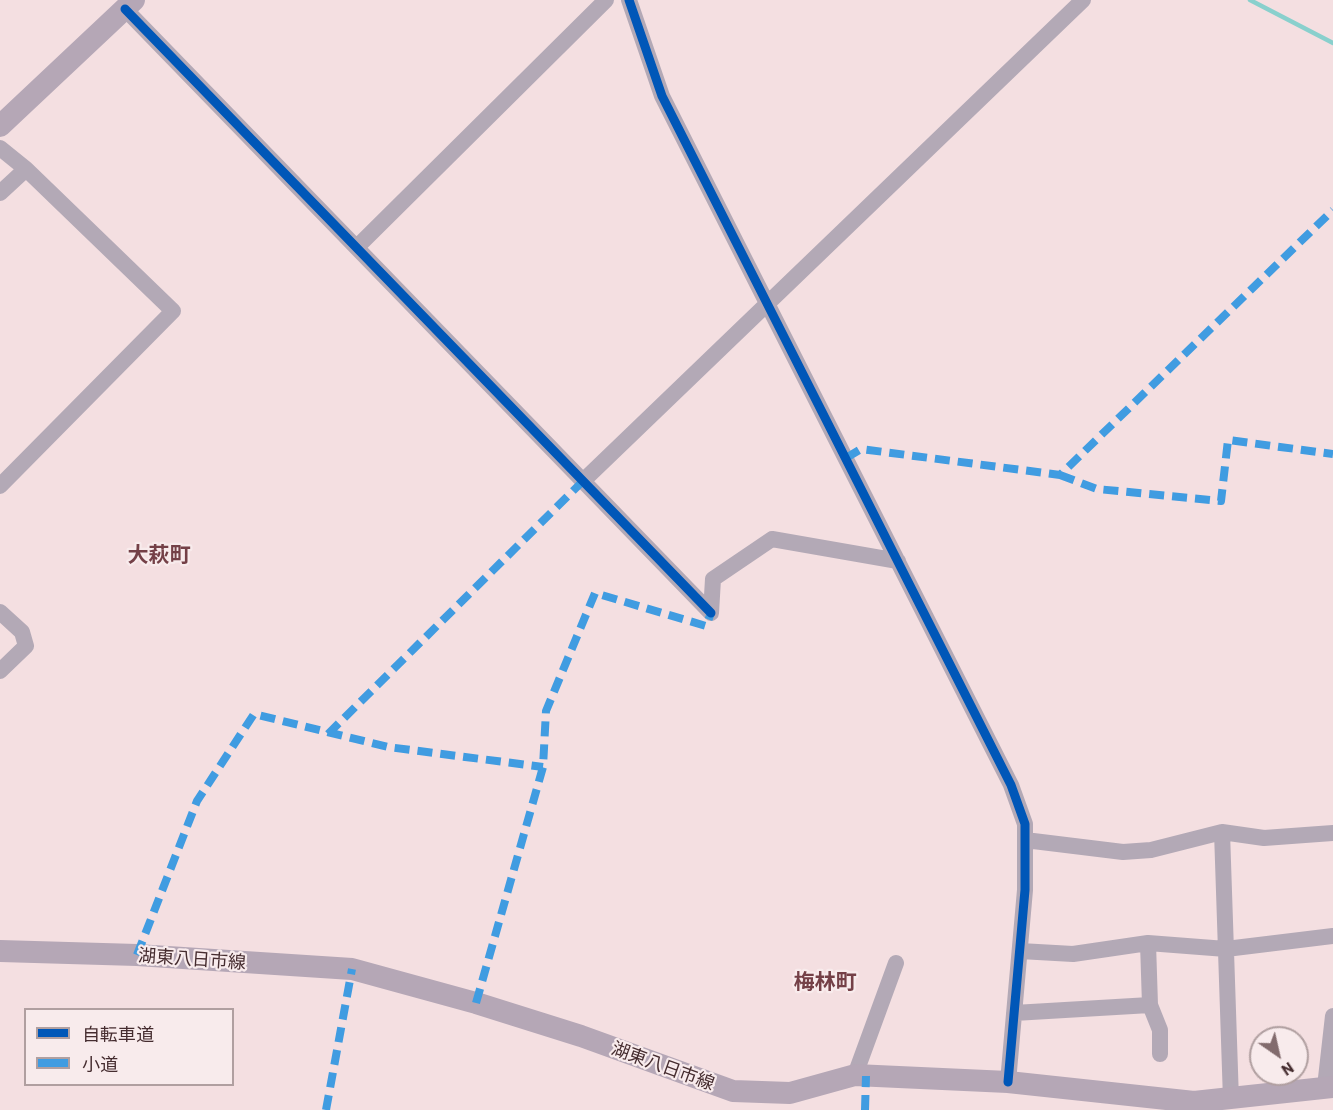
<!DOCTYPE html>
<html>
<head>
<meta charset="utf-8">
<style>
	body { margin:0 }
	#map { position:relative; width:1333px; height:1110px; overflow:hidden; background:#f4dfe1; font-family:Barlow,"Noto Sans JP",sans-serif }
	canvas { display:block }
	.legend { position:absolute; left:24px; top:1008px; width:210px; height:78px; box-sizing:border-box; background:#f8ebec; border:2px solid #b09fa0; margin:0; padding:8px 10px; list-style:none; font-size:18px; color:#452c2f }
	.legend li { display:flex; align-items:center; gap:12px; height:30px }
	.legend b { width:30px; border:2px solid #b09fa0 }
	.north { position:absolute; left:1249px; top:1026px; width:60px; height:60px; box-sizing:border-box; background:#f8ebec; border:2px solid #b09fa0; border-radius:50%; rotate:146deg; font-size:16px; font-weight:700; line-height:24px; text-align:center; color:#452c2f }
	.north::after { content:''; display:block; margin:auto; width:21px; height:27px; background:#826b6d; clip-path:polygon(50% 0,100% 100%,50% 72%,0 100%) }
</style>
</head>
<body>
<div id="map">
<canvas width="1333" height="1110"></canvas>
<ul class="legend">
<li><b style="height:8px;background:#0057b8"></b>自転車道</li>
<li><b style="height:8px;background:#409ce1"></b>小道</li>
</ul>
<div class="north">N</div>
</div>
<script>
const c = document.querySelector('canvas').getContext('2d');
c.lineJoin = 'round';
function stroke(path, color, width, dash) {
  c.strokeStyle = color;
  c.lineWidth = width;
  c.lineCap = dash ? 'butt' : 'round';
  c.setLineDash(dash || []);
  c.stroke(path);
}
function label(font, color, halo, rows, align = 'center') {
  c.font = font + ' Barlow,"Noto Sans JP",sans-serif';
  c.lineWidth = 4.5;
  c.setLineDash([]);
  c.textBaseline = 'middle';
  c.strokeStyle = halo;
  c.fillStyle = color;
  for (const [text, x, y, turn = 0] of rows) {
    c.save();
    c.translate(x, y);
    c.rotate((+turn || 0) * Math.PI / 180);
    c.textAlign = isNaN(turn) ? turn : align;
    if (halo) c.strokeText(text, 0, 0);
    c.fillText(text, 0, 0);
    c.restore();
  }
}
const stream = new Path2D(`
	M1250 0 1333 43`);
const street = new Path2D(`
	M629 0 662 96 1011 785 1025 824V890L1008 1082
	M125 9 711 613
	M0 148 26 169 173 311 0 486
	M0 193 26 169
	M357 247 606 0
	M583 481 1083 0
	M0 612 22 632 26 646 0 671
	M711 613 713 579 772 539 898 561
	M1222 832 1231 1100
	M1025 840 1123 852 1151 850 1222 832 1264 838 1333 833
	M1148 943 1150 1005 1160 1030V1054
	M1020 951 1073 954 1148 943 1226 949 1333 936
	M1014 1013 1150 1005
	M855 1075 896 963
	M1327 1087H1325L1333 1016`);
const secondary = new Path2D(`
	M0 126 134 0
	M0 951 137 955 352 969 476 1003 581 1036 733 1091 790 1093 855 1075 1008 1082 1194 1102 1333 1087`);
const quiet = new Path2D(`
	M846 458 861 449 1060 475 1333 210
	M1060 475 1097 489 1221 501 1228 440 1333 454
	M328 734 583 481
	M137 955 197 801 254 714 388 747 543 767
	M476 1003 543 767 546 711 595 593 706 626 711 613
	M326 1110 352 969
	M865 1110 866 1076`);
const cycleway = new Path2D(`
	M629 0 662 96 1011 785 1025 824V890L1008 1082
	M125 9 711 613`);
const streetNames = [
	["湖東八日市線",192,959,4],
	["湖東八日市線",663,1066,20]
];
const quarterNames = [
	["大萩町",159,555],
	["梅林町",825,982]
];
stroke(stream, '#89d0cd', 4.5);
stroke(street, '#b3a9b6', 16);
stroke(secondary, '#b5a7b6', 22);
stroke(quiet, '#409ce1', 8, [15, 8]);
stroke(cycleway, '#0057b8', 9);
label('18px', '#452c2f', '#f8ebec', streetNames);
label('bold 21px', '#744047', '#f8ebec', quarterNames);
</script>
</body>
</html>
